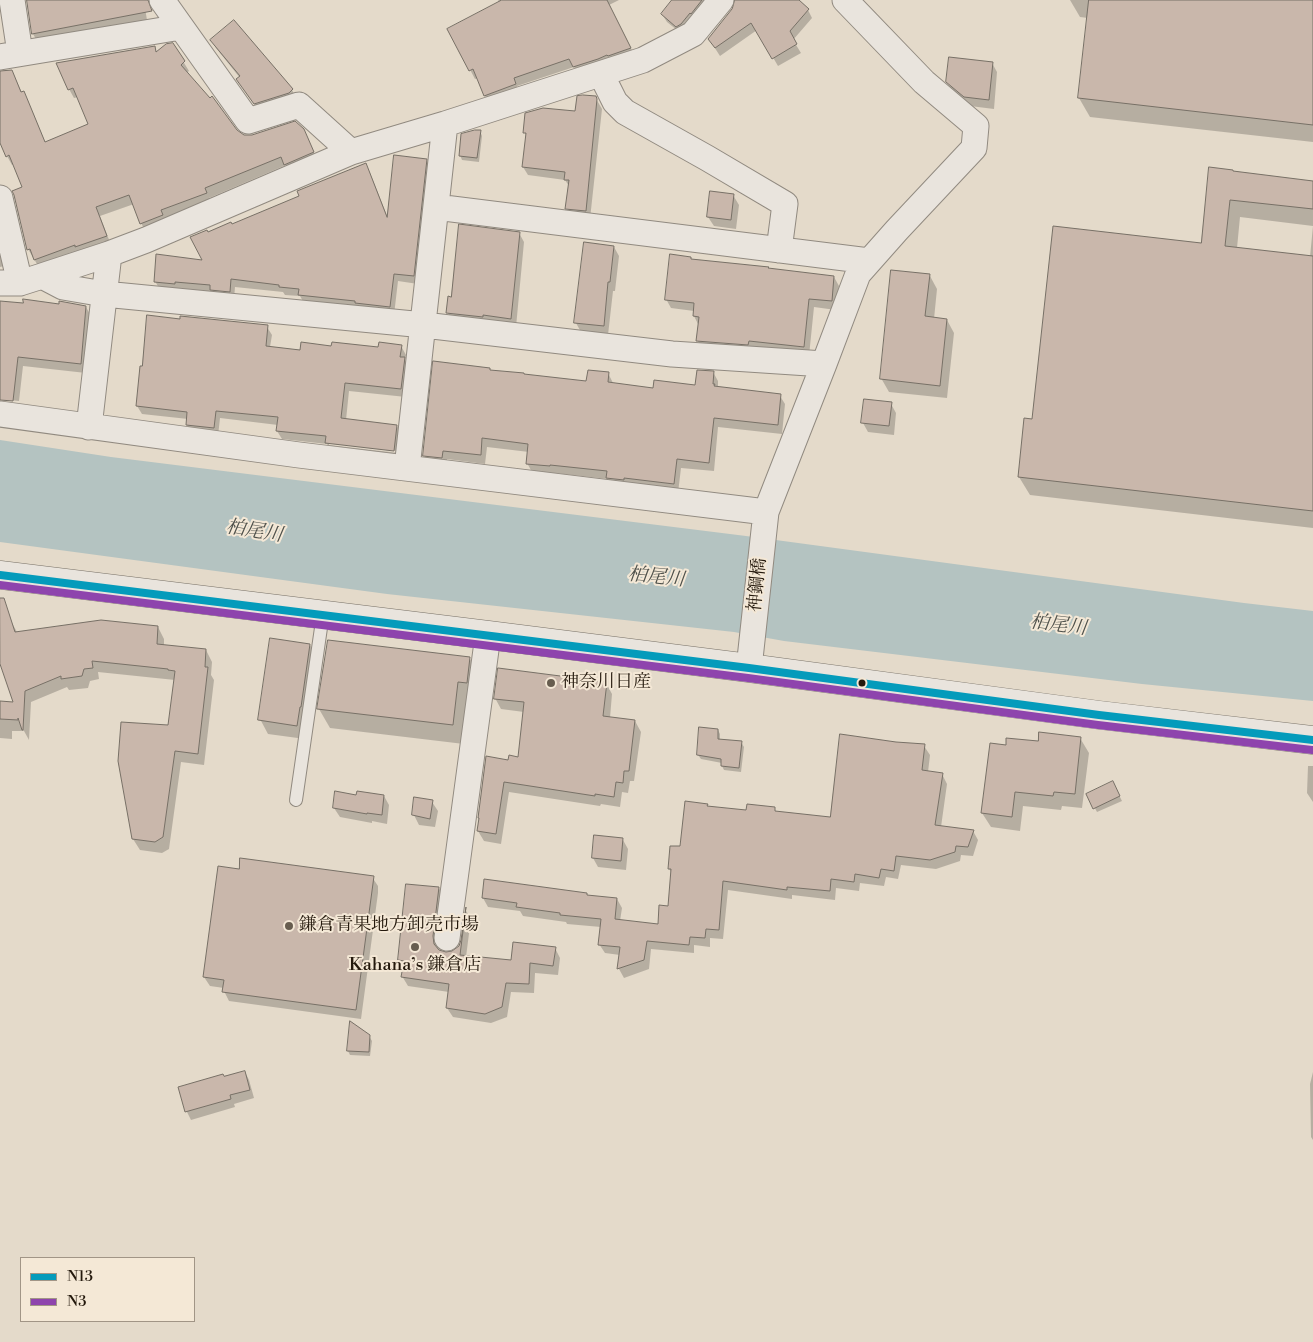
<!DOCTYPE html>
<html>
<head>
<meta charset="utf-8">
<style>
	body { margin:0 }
	#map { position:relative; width:1313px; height:1342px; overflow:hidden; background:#e4daca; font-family:"Libre Bodoni",serif }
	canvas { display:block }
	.legend { position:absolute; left:20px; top:1257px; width:175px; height:65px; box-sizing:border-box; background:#f4e8d6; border:1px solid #a19586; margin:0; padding:6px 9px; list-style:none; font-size:15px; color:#24190d }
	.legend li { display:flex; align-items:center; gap:10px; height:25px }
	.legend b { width:25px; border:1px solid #a19586 }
</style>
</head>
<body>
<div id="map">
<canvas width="1313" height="1342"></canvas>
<ul class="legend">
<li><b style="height:6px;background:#049bbb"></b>N13</li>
<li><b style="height:6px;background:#8e44ad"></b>N3</li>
</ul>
</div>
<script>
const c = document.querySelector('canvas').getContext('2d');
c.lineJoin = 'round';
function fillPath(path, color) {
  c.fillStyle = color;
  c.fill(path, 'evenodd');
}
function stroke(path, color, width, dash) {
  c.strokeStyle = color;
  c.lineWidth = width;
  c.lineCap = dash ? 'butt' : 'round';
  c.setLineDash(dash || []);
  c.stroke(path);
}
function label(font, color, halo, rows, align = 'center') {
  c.font = font + ' "Libre Bodoni","Noto Serif JP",serif';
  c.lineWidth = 4;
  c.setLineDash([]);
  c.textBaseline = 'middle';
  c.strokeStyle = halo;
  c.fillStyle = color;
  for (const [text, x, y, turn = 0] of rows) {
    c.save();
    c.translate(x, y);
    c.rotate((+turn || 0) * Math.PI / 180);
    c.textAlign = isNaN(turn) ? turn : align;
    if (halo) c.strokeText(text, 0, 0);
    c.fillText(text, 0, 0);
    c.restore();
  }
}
const water = new Path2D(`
	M0 440 111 457 746 536 1244 603 1313 611V701L1142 684 784 641 734 632 387 594 0 542Z`);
const shadow = new Path2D(`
	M28 0H141L145 8 148 26 40 46 33 34Z
	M498 0H619L609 5 635 56 579 75 574 67 517 86 520 93 489 104 485 96 478 78 475 79 449 30 500 3Z
	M671 0H714L682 34 667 22 662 14 672 2Z
	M736 0H796L808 10 812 18 793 40 801 53 778 66 757 30 720 56 709 39 733 10Z
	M1070 0H1313V142L1090 117 1079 98 1088 18 1080 17Z
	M234 22 292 90 296 97 259 111 242 86 240 78 216 48 212 41Z
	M173 45 189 71 186 73 236 131 244 136 303 130 318 161 291 173 286 165 209 198 211 202 146 232 141 223 134 204 100 216 111 245 40 269 28 249 23 188 14 164 12 165 7 156 0 140V72L12 71 22 93 28 101 46 144 90 125 78 97 74 98 69 89 154 47 157 52Z
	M992 63 997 72 994 109 970 106 953 91 947 82Z
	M595 97 602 109 590 219 572 217 567 208 569 186 565 180 528 175 523 167 527 136 524 132 577 112Z
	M480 131 482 136 479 162 462 160 460 155Z
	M426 160 431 168 418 284 398 281 394 315 304 303 300 296 285 295 283 292 235 287 234 299 160 290 155 281 204 261 208 234 301 197 366 165 370 173 388 218Z
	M1234 173 1313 191V226L1240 217 1237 248 1310 257 1313 226V528L1030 495 1019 477 1033 420 1202 244Z
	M733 195 739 205 736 229 714 226 708 217Z
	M519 233 524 242 516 327 453 322 448 313 453 298Z
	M614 247 619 256 615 291H613L608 335 581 332 576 323Z
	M0 251 4 266 0 267Z
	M692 260 834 277 839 286 836 310 814 307 809 356 703 350 698 341 699 326 694 316V311L671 308 666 299Z
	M930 276 937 289 934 319 947 320 954 333 947 398 889 392 881 378Z
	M0 302 24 305 86 307 91 316 86 373 23 366 19 401 0 399Z
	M181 320 267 327 272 335 270 347 301 351 333 347 380 348 401 346 406 355 405 360 409 367 406 397 349 391 346 420 397 426 401 434 400 451 329 443V445L399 453V459L331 451 327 444 282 439 277 431 278 425 220 418 218 436 192 433 187 425 188 419 142 414 137 406Z
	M490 371 587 383 608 373 613 383 654 389 696 386 713 372 718 381V388L780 396 785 404 782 434 718 427 714 471 681 468 678 493 612 486 608 479 555 473V475L532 472 527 463 529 452 487 447 485 464 447 459V466L429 464 424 455Z
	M891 404 896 413 894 435 868 432 863 423Z
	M9 618 17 632 158 627 164 639V646L206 650 212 662 211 675 214 680 204 765 181 762 169 849 162 853 140 850 133 839 169 727 175 680 98 672 99 679 90 681 88 688 69 690 67 687 31 702 29 740 24 731H12V739L0 738V702L14 703 0 661V620Z
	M310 645 318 659 305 739 268 734 260 719Z
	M470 659 481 678 464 744 330 728 319 709Z
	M606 683 612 694 610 718 635 721 641 732 634 781H630L628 793 622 792 620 807 601 804 600 806 509 792 501 844 484 841 478 831 509 761 519 758 524 712 501 709 495 698Z
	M718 730 720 734V740L741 742 744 747 741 772 724 770 722 766V763L701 759 698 755Z
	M1080 738 1089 753 1082 808 1062 806 1061 810 1023 806 1020 831 991 827 982 813 1007 747Z
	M924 746 930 755 928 772 942 774 947 784 941 827 973 831 978 840 973 856 961 855 960 861 936 869 901 865 898 879 886 877 884 886 860 883 859 891 836 888 835 900 792 895V899L728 890 723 939 710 938V947L694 945V953L651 949 649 969 624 978 619 969 620 955 605 953 599 944 601 927 567 924 566 922 523 916 520 911 488 907 483 898 588 896 617 899 622 908 620 921 659 925 669 907 672 873 669 869 707 805 709 808 748 811 774 809 776 812 831 818Z
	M1308 766H1313V802L1307 793Z
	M1115 787 1122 801 1097 812 1088 795Z
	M357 796H384L389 805 387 824 372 821V823L340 817 334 808Z
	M432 802 438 811 435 827 419 825 414 815Z
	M623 840 628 849 626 870 598 867 593 858Z
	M240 870 372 877 378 886V893L361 1019 229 1001 224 991V988L210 986 204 977Z
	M439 888 444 898 438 947V951L445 954 452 953 460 947 462 940 466 911 471 918 466 957 512 961 555 948 560 958 558 975 535 973 534 993 511 992 507 1017 491 1023 453 1017 447 1008 449 992 408 986 402 976 404 967 400 960Z
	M369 1036 372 1041 370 1056 350 1055 348 1051Z
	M245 1072 249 1080 254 1098 234 1104 235 1107 191 1120 187 1112 179 1088Z
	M1313 1072V1140L1311 1137 1310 1084Z`);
const building = new Path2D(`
	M27 0H148L152 11 32 34Z
	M502 0H607L631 48 608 56 607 55 598 59 573 67 569 59 514 78 516 84 484 96 473 69 469 71 447 29Z
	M672 0H702L691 14 690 13 681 24 676 27 661 14Z
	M735 0H799L809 9 790 31 797 44 772 59 751 23 715 48 708 39 732 9Z
	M1089 0H1313V125L1078 98Z
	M234 20 293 89 289 93 254 104 236 79 240 76 210 40Z
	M173 43 185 61 181 65 210 98 212 96 237 130 244 135H252L295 121 304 129 314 152 284 165 281 157 205 188 207 193 161 210 163 215 140 224 129 195 96 207 107 236 75 247V245L34 260 30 249 27 250 14 195 12 191 22 187 9 155 6 157 0 143V71L12 70 21 92 24 91 45 142 88 124 73 88 68 90 56 63 155 46 156 52 166 44Z
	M949 57 993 62 989 100 964 97 946 82Z
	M583 95 596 96 597 99 586 211 565 209 569 180H564L565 172 522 167 526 133H523L525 113 543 108 575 111 577 96Z
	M475 130H481L477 158 459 156 461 134Z
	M394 155 427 159 414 276 394 274 390 307 355 303V301L298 295 299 289 279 287V285L231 279 230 292 210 290V285L175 282V284L154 282 156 254 202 260 190 237 207 230 208 232 231 222 232 224 299 196 297 191 366 163 387 217Z
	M1209 167 1233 170V171L1313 181V209L1230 200 1225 246 1313 256V511L1018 477 1024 418 1032 419 1053 226 1201 243Z
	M710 191 734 194 731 220 707 217Z
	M459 224 520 232 511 319 483 315V317L446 313 448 296 451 297Z
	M584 242 614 246 610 282H608L604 326 574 323Z
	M670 254 691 257V259L769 267 768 268 834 276 832 301 809 299 804 347 749 341 748 345 696 341 699 317 693 316 694 303 665 300Z
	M891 270 930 274 925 316 947 319 940 386 880 379Z
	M23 299 59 304V301L86 306 81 364 18 357 13 401 0 400V301L23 303Z
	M147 315 180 319V316L268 325 266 346 300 350 301 342 331 346 332 342 378 347 379 342 402 345 400 357H405L401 389 345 383 341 418 397 425 394 451 325 443 326 436 276 431 278 417 216 411 214 428 186 425 187 412 136 406 140 366H142Z
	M433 361 490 368V370L524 373V374L586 381 588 370 609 372 608 382 653 388 654 380 695 385 697 370 714 371 713 384H715L714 386 781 394 778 425 714 418 709 463 677 459 674 484 624 478V480L606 478 607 471 550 465V466L526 464 528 444 482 438 481 455 443 451 442 458 423 456Z
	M864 399 892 402 889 426 861 423Z
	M0 598H4L15 632 101 620 158 626 157 644 206 649 205 667H208L198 754 175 751 163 837 155 842 132 839 118 761 121 722 168 725 175 671 168 670V669L92 661 93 668 84 669 82 676 61 679V676L25 691 23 730H22L18 718V720L0 719V701L13 702 0 664Z
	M270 638 310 644 301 707H300L297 726 258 720Z
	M328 640 470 657 467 683 458 682 453 725 317 709Z
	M498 668 607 682 603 716 635 720 629 771H624L623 783 616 782 614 797 595 794V796L504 782 496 834 477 831 479 818H478L486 756 508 760 509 755 518 757 524 702 494 699Z
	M699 727 718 729V739L742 741 739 768 721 766V759L697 755Z
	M1039 732 1081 737 1075 794 1054 792 1053 796 1015 792 1012 817 981 813 990 743 1006 745V738L1038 741Z
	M840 734 896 742 925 744 922 770 943 773 935 825 974 830 968 847 956 846 955 852 930 860 896 856 894 871 881 869 879 878 855 874 854 882 831 879 830 891 787 887V890L723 881 719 930 706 929 705 938 690 937 689 945 647 941 644 960 617 969 620 947 598 945 601 919 560 915V913L516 907 517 903 482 898 484 879 587 893V895L617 898 615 919 658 924 659 905 668 906 671 869H668L670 846H680L685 801 708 804 707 806 746 810 747 804 775 807V811L830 817Z
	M1113 781 1120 796 1093 809 1086 794Z
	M335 791 356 795 357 791 384 795 382 815 367 813V814L333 808Z
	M414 797 433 800 430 819 412 815Z
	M594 835 623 838 621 861 592 858Z
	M240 858 374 876 356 1010 222 992 224 980 203 977 218 866 239 869Z
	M406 884 439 887 433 936 434 944 439 950 446 952 452 951 459 946 461 940 466 907 460 955 511 960 513 942 556 947 553 966 530 963 529 984 506 983 502 1007 485 1014 446 1008 449 984 401 977 404 961 398 960Z
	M350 1021 370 1035 369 1052 347 1051Z
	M245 1071 250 1090 230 1095 231 1099 185 1112 178 1087 223 1074 224 1076Z`);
const service = new Path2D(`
	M296 800 323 614`);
const minor = new Path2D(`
	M12 0 20 53
	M162 0 248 121 299 105 351 152
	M0 57 181 27
	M601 74 615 102 625 112 707 158 785 204 779 250
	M0 198 20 283
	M436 207 869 261
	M42 276 109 254 146 240 351 152 445 124 643 60 693 34 721 0
	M0 283H20L42 276 63 287 104 294 424 325 672 354 824 364
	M0 414 299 455 766 512
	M89 427 109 254
	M407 468 445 124
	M749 668 766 512 824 364 858 274 897 230 974 148 976 126 924 82 845 0
	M447 938 488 635`);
const secondary = new Path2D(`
	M0 575 488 635 749 668 1099 715 1313 740`);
const bus1 = new Path2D(`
	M0 575 749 668 1099 715 1313 740`);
const bus2 = new Path2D(`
	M0 585 748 678 1098 725 1312 750`);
const markers = [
	[551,683,5,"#675d4f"],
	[862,683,4.5,"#24190d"],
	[289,926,5,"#675d4f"],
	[415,947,5,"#675d4f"]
];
const streetNames = [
	["神鋼橋",758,585,-84]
];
const poiNames = [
	["神奈川日産",561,683],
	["鎌倉青果地方卸売市場",299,926],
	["Kahana’s 鎌倉店",415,966,"center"]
];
const waterNames = [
	["柏尾川",254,532,9],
	["柏尾川",656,578,6],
	["柏尾川",1058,626,7]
];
fillPath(water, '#b4c3c1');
fillPath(shadow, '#0003');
fillPath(building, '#c9b7ab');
stroke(building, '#777066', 1);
stroke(service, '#918a80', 14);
stroke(minor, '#918a80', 27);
stroke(secondary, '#777066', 29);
stroke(service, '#e9e4dd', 12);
stroke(minor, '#e9e4dd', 25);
stroke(secondary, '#e9e4dd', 28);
stroke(bus1, '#049bbb', 8);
stroke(bus2, '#8e44ad', 8);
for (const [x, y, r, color] of markers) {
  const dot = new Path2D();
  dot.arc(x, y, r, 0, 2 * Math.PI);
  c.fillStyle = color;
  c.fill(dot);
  stroke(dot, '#f4e8d6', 2);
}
label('18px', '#24190d', '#f4e8d6', streetNames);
label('18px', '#24190d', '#f4e8d6', poiNames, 'left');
label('italic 19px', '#4f514b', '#f4e8d6', waterNames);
</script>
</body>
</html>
